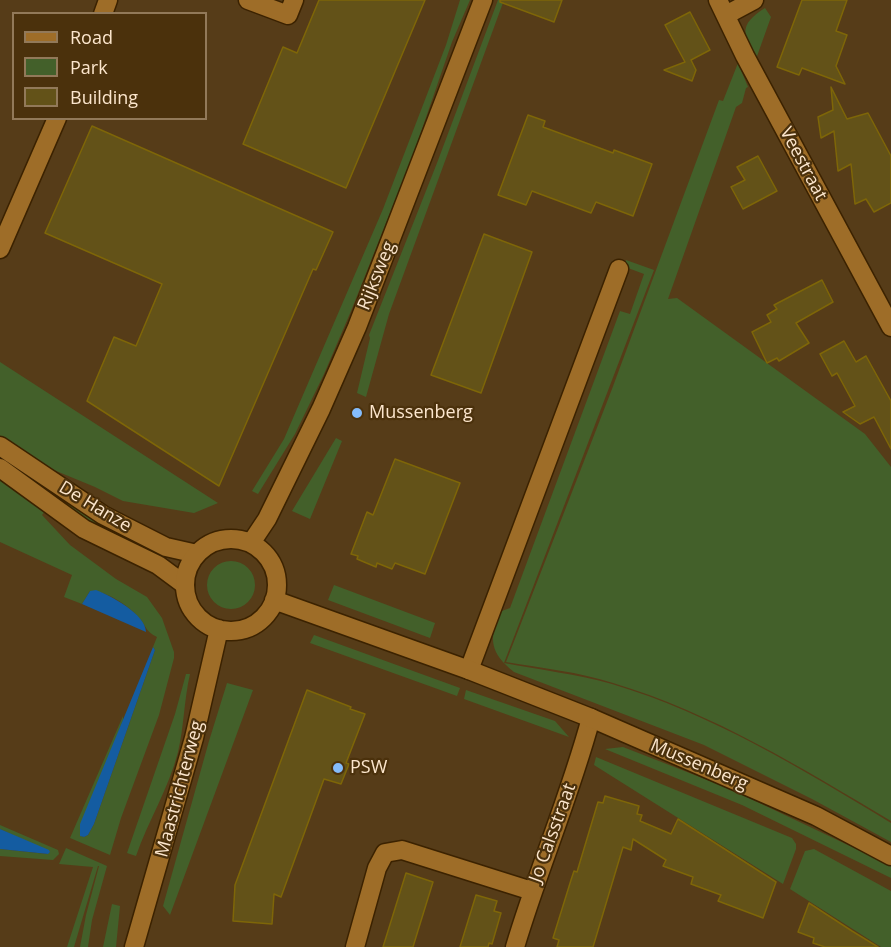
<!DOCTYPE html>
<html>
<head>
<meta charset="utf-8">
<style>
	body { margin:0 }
	#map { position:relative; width:891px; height:947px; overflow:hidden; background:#563c18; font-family:"Open Sans",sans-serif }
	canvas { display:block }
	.legend { position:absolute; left:12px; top:12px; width:195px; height:108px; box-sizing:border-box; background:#4b310c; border:2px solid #927959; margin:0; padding:8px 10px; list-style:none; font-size:18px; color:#fce6cd }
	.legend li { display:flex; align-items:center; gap:12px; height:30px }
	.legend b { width:30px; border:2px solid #927959 }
</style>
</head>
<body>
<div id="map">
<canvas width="891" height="947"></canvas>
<ul class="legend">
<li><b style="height:8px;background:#9e6d28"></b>Road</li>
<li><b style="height:16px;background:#43602a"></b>Park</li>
<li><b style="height:16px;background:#635218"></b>Building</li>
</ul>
</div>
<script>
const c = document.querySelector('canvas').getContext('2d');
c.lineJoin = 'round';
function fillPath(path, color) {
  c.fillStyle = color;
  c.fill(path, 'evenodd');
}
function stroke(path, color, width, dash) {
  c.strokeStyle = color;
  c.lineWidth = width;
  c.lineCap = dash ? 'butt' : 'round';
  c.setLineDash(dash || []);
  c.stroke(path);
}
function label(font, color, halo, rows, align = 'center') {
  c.font = font + ' "Open Sans",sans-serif';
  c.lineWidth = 4.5;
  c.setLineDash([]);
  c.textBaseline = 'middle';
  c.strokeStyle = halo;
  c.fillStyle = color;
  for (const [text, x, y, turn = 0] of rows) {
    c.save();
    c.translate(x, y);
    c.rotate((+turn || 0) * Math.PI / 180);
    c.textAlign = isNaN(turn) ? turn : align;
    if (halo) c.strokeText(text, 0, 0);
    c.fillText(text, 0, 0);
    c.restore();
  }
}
const green = new Path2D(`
	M460 0H470L452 42 412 158 351 311 324 374 295 434 258 494 252 491 284 439 383 209 446 45Z
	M498 0H504L389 314 366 397 357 393 370 338 369 335 437 163Z
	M765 8 771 17 756 59C743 34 738 25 765 8Z
	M738 63 748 87 746 88 742 103 736 107 668 299 677 298 865 434 891 467V821C802 768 713 713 613 683 579 672 542 668 506 662L612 389 719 100 723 101Z
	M626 260 654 270 504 663C540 670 577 674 612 684 712 714 802 769 891 823V842L812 799 704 745 514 672C490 653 489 640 499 612L510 608 620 311 630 314 644 274 628 268 625 263Z
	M0 362 218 503 194 513 123 501 95 487 49 468 0 437Z
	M336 438 342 441 310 519 292 511Z
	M0 452 147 545 143 552 108 535 0 461Z
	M0 478 46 510 42 515 70 545 116 579 147 597 162 618 174 652V658L159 715 121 818 110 855 70 838 123 716V720L81 836 84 837 88 835 94 824 155 650 153 647 157 637C147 632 147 629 141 620 131 607 106 590 90 591L82 604 64 597 72 575 0 542Z
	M207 585a24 24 0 1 1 48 0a24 24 0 1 1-48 0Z
	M334 585 435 623 430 638 328 600Z
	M314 635 460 688 457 696 310 643Z
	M186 674H190C184 700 184 727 178 752 169 788 148 821 136 856L127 853 175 714Z
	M227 683 253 690 170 915 163 906 209 741Z
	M466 690 555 721 569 737 464 699Z
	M623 747 728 788 871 856 891 866V878L742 805 605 749Z
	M596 757 792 838 796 844V849L783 884 594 765Z
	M0 825 58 850 59 854 53 860 0 856V849L47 854 50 852 0 829Z
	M66 848 107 866 92 920 88 947H80L86 915 99 866H98L74 947H67L93 867 59 864Z
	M814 849 891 891V947H881L790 889 805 851Z
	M112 904 120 906 116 947H103Z`);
const water = new Path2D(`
	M96 590C111 596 146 614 146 632L82 604 90 591Z
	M153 647 155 650 94 824 88 835 84 837 80 836V824Z
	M0 829 49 850 50 852 48 854 0 849Z`);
const building = new Path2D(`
	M319 0H425L346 188 243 144 283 47 297 53Z
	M500 0H562L554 22 500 2Z
	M802 0H847L836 31 847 35 836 66 845 84 802 68 799 75 777 67Z
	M690 12 710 50 691 60 696 70 692 81 664 70 685 62 665 25Z
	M831 87 847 119 868 113 891 156V203L874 212 866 199 855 204 851 164 838 171 834 131 821 138 818 117 833 110Z
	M528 115 545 121 543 127 613 153 614 150 652 164 633 216 596 202 591 213 532 191 526 205 498 195Z
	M92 126 333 232 316 270 313 269 219 486 87 401 114 337 136 346 162 284 45 233Z
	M758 156 777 191 743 209 731 187 745 180 737 167Z
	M484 234 532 252 481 393 431 375Z
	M822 280 833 302 796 323 809 343 779 361 777 358 767 363 752 332 771 322 767 315 777 309 774 305Z
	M844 341 856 362 866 356 891 401V449L874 417 860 424 843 412 855 406 837 373 832 376 820 354Z
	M395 459 460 483 425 574 395 563 392 569 377 563 376 567 357 559 358 556 351 554 367 512 373 515Z
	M307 690 351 707 350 709 365 714 346 763 349 764 341 784 324 779 281 897 274 894 272 924 233 921 235 885Z
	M605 796 639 806 637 814 642 815 640 821 671 834 678 819 776 882 763 918 718 901 721 895 691 884 693 877 663 866 666 860 633 839 631 850 623 847 593 947H557L559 940 553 938 571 880 574 871 577 872 598 802 603 803Z
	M406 873 433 882 416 937 413 947H383Z
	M476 895 497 901 494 911 501 913 492 944 489 943 488 947H460Z
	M809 903 852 931 878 947H825L813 943 814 938 798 932Z`);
const street = new Path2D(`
	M248 0 288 15 294 0
	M718 0 745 56 891 327
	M103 14 108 0
	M726 15 754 0
	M0 249 57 118
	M0 446 103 515 166 547 197 554
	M0 468 84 529 158 565 185 585
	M469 670 619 269
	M355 947 377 868 385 853 402 850 532 891
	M515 947C538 870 570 796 591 718`);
const secondary = new Path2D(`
	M185 585a46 46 0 1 1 92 0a46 46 0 1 1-92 0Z
	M251 543 267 519 321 409 357 327 483 0
	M274 600 469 670 591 718 816 816 891 856
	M134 947 194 738 219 629`);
const markers = [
	[357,413,6,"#84bcfb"],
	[338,768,6,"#84bcfb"]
];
const streetNames = [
	["Veestraat",803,164,62],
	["Rijksweg",377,276,-68],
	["De Hanze",95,507,31],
	["Mussenberg",699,765,23],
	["Maastrichterweg",180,789,-75],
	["Jo Calsstraat",553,833,-70]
];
const poiNames = [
	["Mussenberg",369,413],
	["PSW",350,768]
];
fillPath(green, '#43602a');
fillPath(water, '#145ca1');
fillPath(building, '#635218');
stroke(building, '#7e6608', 1.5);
stroke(street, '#3b2200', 21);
stroke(secondary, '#3b2200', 21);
stroke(street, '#9e6d28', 18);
stroke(secondary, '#9e6d28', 18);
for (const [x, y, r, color] of markers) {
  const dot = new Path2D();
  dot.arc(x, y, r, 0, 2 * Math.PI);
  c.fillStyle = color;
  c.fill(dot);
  stroke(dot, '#4b310c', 2);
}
label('18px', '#fce6cd', '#4b310c', streetNames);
label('18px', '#fce6cd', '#4b310c', poiNames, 'left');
</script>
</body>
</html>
